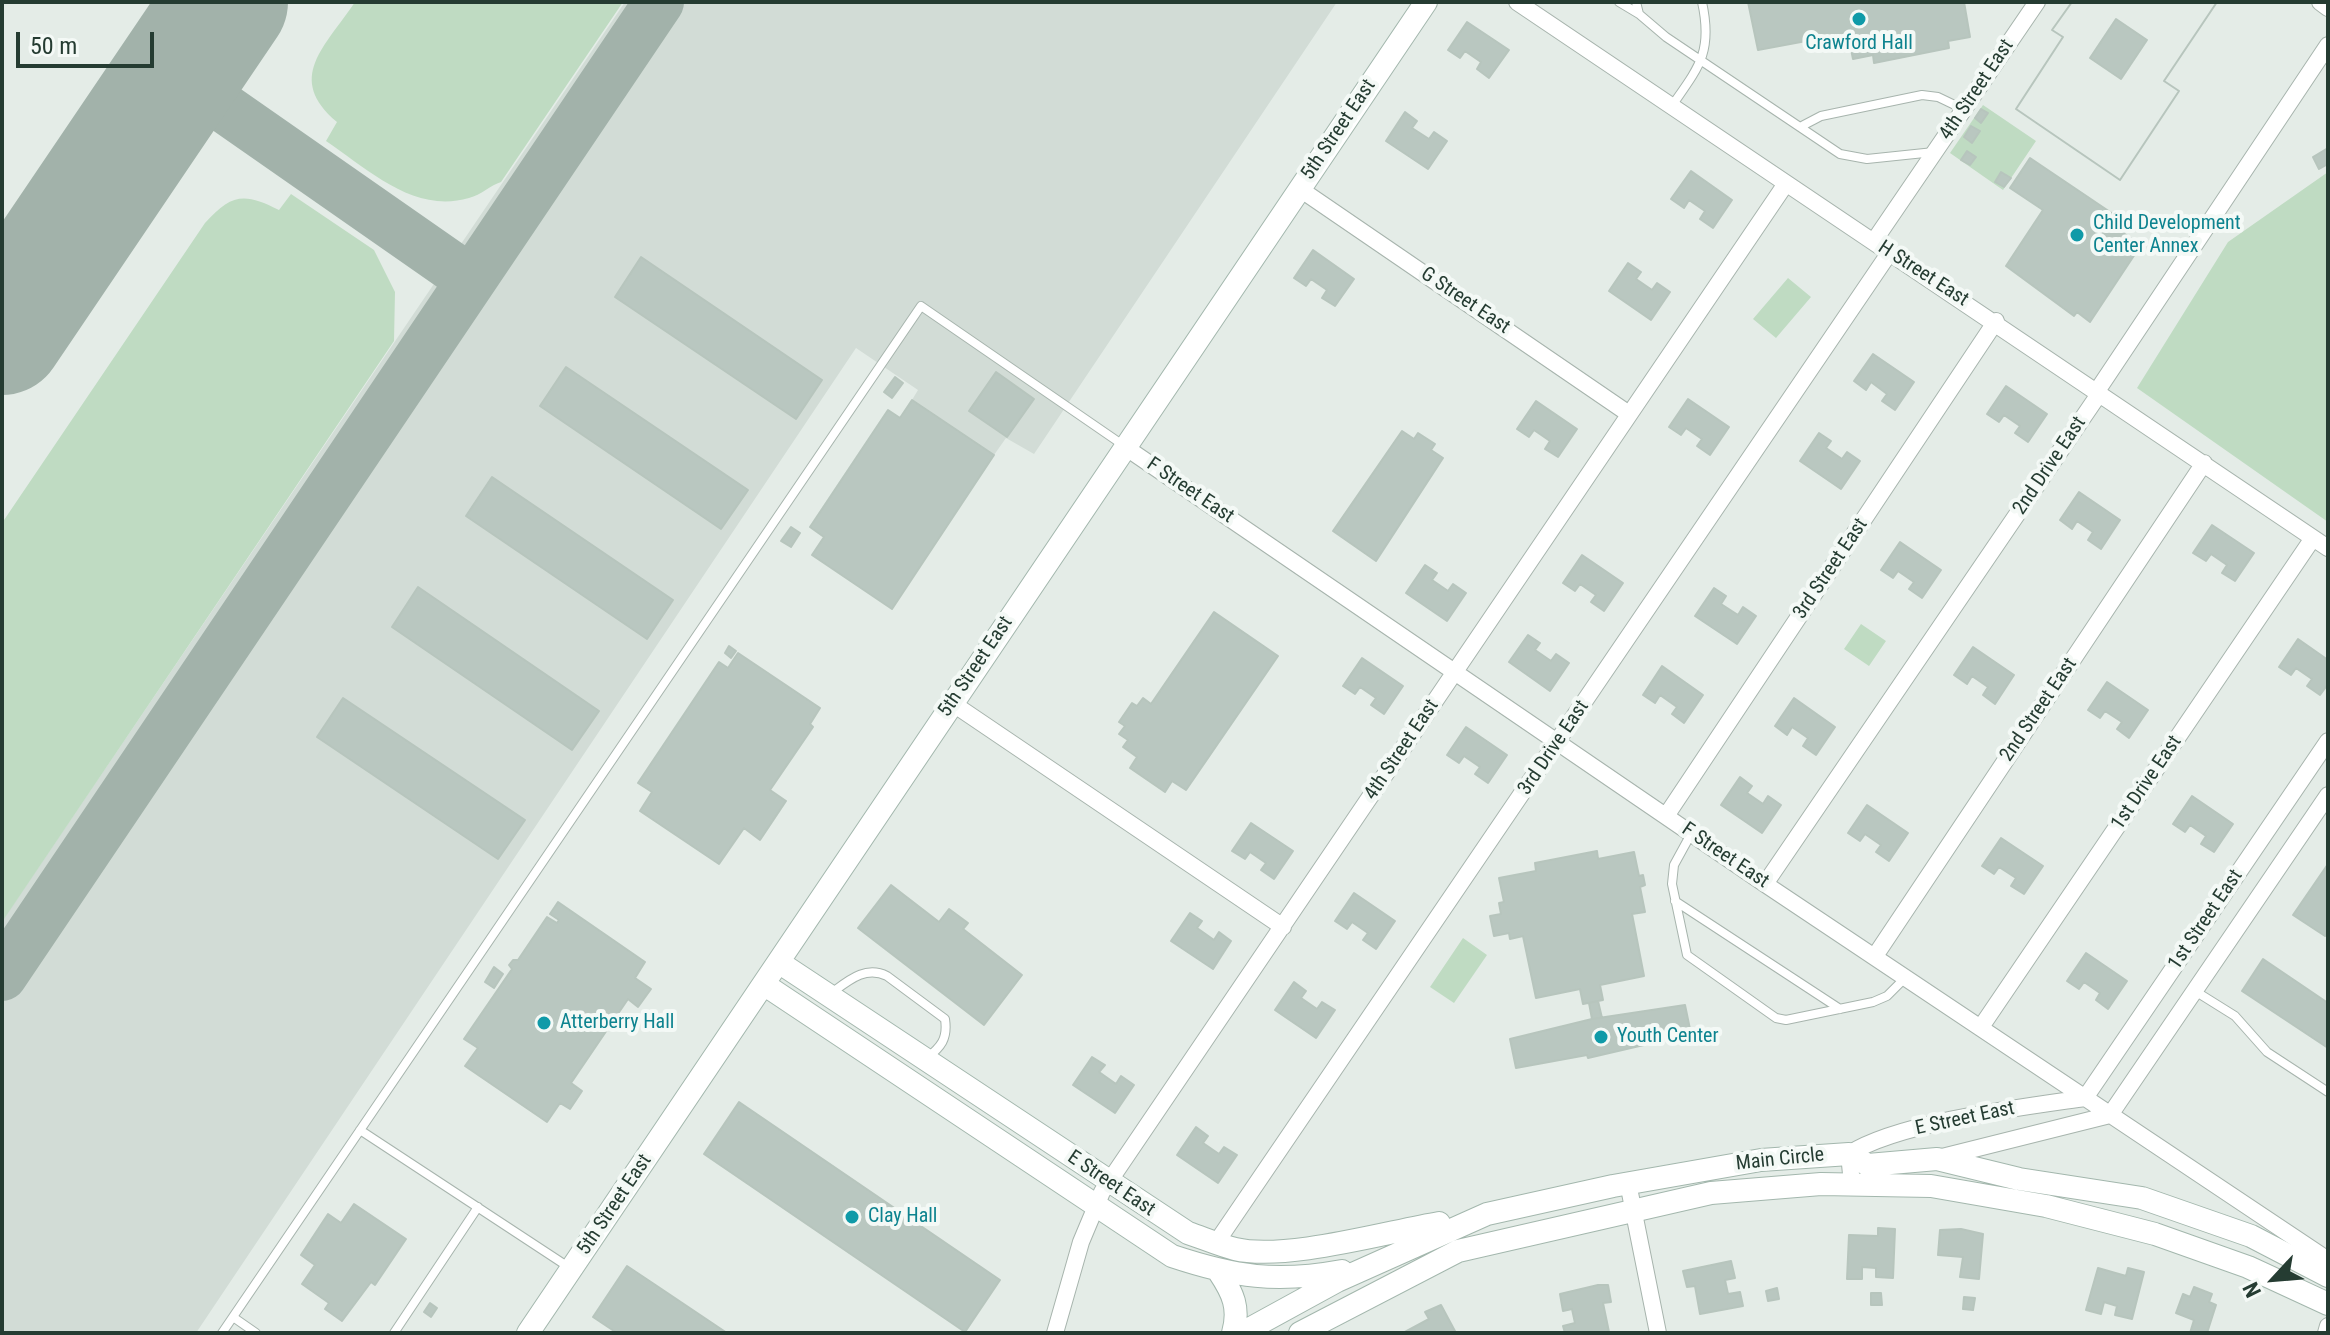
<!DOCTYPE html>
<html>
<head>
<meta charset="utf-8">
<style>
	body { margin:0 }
	#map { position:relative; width:2330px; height:1335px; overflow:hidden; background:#e4ece7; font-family:"Roboto Condensed",sans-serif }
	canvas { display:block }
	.frame { position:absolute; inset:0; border:4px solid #253c32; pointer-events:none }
	.north { position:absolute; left:2234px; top:1239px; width:80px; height:80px; -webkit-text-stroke:6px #f4f9f6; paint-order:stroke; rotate:244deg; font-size:22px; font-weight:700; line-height:32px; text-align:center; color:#253c32 }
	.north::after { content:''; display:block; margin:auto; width:28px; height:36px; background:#253c32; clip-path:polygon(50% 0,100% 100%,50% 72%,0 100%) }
	.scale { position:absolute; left:16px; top:32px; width:138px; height:36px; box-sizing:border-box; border:4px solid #253c32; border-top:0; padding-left:10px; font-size:24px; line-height:28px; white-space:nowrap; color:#253c32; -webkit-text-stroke:6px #f4f9f6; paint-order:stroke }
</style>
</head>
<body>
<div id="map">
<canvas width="2330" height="1335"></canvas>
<div class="frame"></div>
<div class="north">N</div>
<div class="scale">50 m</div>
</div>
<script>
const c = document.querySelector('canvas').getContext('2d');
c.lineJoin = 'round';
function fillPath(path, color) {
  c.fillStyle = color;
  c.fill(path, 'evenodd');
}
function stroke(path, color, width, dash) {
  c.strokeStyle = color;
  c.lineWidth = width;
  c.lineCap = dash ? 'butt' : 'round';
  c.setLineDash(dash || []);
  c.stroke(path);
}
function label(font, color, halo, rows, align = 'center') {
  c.font = font + ' "Roboto Condensed",sans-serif';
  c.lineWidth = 8;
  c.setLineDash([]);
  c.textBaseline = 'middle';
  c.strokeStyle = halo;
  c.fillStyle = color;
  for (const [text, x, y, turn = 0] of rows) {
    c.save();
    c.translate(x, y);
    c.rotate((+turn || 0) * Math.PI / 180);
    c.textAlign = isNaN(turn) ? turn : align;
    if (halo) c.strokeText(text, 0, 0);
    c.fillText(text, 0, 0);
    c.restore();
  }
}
const built = new Path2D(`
	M625 2H1337L1034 454 1006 438 994 455 912 400 918 390 856 348 196 1333H2V921Z`);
const green = new Path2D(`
	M355 2H623L501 182C491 185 481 195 469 198 414 214 369 170 326 141L337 122C285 78 325 47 355 2Z
	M1983 105 2036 141 2003 190 1950 153Z
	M2328 172V522L2137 388 2228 242Z
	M291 194 374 250 395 292 394 341 2 922V523L205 223C231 194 244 192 279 210Z
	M1788 278 1811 297 1776 338 1753 319Z
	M1861 624 1886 641 1869 666 1844 649Z
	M1463 938 1487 955 1454 1003 1430 987Z`);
const taxiway = new Path2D(`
	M177 75 471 280
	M2 976 659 2`);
const runway = new Path2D(`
	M2 333 226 2`);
const building = new Path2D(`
	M1748 2H1964L1970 37 1948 41 1949 48 1874 63 1873 55 1853 59 1849 39 1840 41 1833 36 1758 50Z
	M2072 2H2217L2164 81 2179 91 2120 180 2016 109 2063 37 2052 30ZM2116 19 2147 40 2121 79 2090 58Z
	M2072 2H2217L2164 81 2179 91 2120 180 2016 109 2063 37 2052 30Z
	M1467 22 1509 50 1489 78 1477 69 1481 62 1465 51 1460 58 1448 50Z
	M1981 109 1988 113 1981 123 1975 118Z
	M1405 112 1417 121 1412 128 1429 139 1434 132 1447 141 1428 169 1386 141Z
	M1971 126 1980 131 1972 143 1964 137Z
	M2328 148V164L2319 169 2313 157Z
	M1967 151 1976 157 1970 165 1961 160Z
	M2030 158 2119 218 2113 226 2141 245 2090 322 2077 312 2074 316 2006 266 2043 210 2010 188Z
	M1691 171 1732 200 1713 228 1700 219 1705 211 1689 200 1684 208 1671 199Z
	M2001 172 2011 178 2004 187 1995 182Z
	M1313 250 1354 279 1335 306 1322 298 1327 290 1311 279 1306 286 1294 278Z
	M641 257 822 380 796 419 615 297Z
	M1628 263 1641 272 1636 279 1652 290 1657 283 1670 292 1651 320 1609 291Z
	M1873 354 1914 382 1895 410 1882 401 1887 394 1871 382 1866 390 1854 381Z
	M566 367 748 490 721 529 540 406Z
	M996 372 1034 399 1007 437 969 411Z
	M895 377 903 383 892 398 884 392Z
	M2006 386 2047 414 2028 442 2015 433 2020 426 2004 415 1999 422 1987 414Z
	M1688 399 1729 427 1710 455 1697 446 1702 439 1686 428 1681 435 1669 427Z
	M912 400 994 455 892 609 812 555 824 537 810 527 888 410 900 418Z
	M1536 401 1577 429 1558 457 1545 449 1550 441 1534 430 1529 437 1517 429Z
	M1402 431 1414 439 1418 433 1435 444 1431 450 1443 458 1376 561 1333 531Z
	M1819 433 1831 441 1826 448 1842 459 1847 452 1860 461 1841 489 1800 461Z
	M492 477 673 600 647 639 466 516Z
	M2079 492 2120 520 2101 549 2088 540 2093 532 2077 521 2072 529 2060 520Z
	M2212 525 2254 553 2235 581 2222 573 2227 565 2211 554 2206 561 2193 553Z
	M791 527 800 533 791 547 781 541Z
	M1900 542 1941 570 1922 598 1909 589 1914 582 1898 571 1893 578 1881 570Z
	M1582 555 1623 583 1604 611 1591 602 1596 595 1580 584 1575 591 1563 583Z
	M1425 565 1437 573 1432 580 1448 591 1453 584 1466 593 1447 621 1406 593Z
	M418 587 599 711 572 750 392 627Z
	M1714 588 1726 596 1721 604 1738 615 1743 607 1756 616 1737 644 1695 616Z
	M1214 612 1278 656 1186 790 1172 781 1165 792 1130 768 1137 757 1123 747 1128 740 1119 734 1125 726 1119 722 1132 703 1137 706 1143 698 1151 704Z
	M1528 635 1540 643 1535 650 1551 661 1556 654 1569 663 1550 691 1509 662Z
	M2298 639 2328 660V684L2320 695 2307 686 2312 679 2296 668 2291 675 2279 667Z
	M729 646 736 651 731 658 725 653Z
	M1973 647 2014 675 1995 704 1983 695 1988 687 1972 676 1967 684 1954 675Z
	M738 653 820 708 810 724 813 727 770 790 786 801 760 840 744 828 719 864 640 811 652 792 638 783 719 662 728 668Z
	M1362 658 1403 686 1384 714 1371 705 1376 698 1360 687 1355 694 1343 686Z
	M1662 666 1703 695 1684 723 1672 714 1677 707 1660 695 1655 703 1643 695Z
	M2107 682 2148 710 2129 738 2117 729 2122 722 2105 711 2100 718 2088 710Z
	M343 698 525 820 498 859 317 737Z
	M1794 698 1835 727 1816 755 1803 746 1808 738 1792 727 1787 735 1775 726Z
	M1466 727 1507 755 1488 783 1475 774 1480 767 1464 756 1459 763 1447 755Z
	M1740 777 1752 786 1747 793 1763 804 1768 796 1781 805 1762 833 1721 805Z
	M2192 796 2233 824 2214 852 2201 844 2206 836 2190 825 2185 832 2173 824Z
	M1867 805 1908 833 1889 861 1876 852 1881 845 1865 834 1860 841 1848 833Z
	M1251 823 1293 851 1274 879 1261 870 1266 863 1250 852 1245 859 1232 851Z
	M2001 838 2043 866 2024 894 2011 886 2016 878 1999 867 1994 874 1982 866Z
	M1597 851 1598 859 1634 852 1639 876 1643 875 1645 885 1640 887 1645 912 1632 914 1644 976 1600 985 1603 1000 1583 1004 1580 989 1536 998 1523 936 1510 939 1509 933 1494 936 1490 916 1501 914 1499 903 1504 902 1499 878 1536 871 1535 863Z
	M2328 864V931L2325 936 2293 915Z
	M891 885 939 922 949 909 968 923 963 929 1022 975 984 1025 858 928Z
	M1354 893 1395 921 1376 949 1363 940 1368 933 1352 922 1347 929 1335 921Z
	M558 902 645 962 635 978 651 989 638 1007 628 999 571 1083 582 1091 570 1109 560 1103 547 1122 465 1066 478 1048 464 1039 512 969 509 965 513 960H518L547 917 557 923 559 920 550 914Z
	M1190 913 1202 921 1197 928 1214 940 1219 932 1231 941 1213 969 1171 941Z
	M2086 953 2127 981 2108 1009 2096 1000 2100 993 2084 982 2079 989 2067 981Z
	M2263 959 2328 1003V1048L2242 991Z
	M494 967 503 974 494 988 485 982Z
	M1294 982 1306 991 1301 998 1317 1009 1322 1002 1335 1010 1316 1038 1275 1010Z
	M1598 1001 1602 1018 1592 1019 1589 1003Z
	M1685 1005 1691 1034 1588 1058 1587 1055 1516 1068 1510 1039 1592 1019Z
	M1092 1057 1105 1065 1099 1072 1116 1084 1121 1076 1134 1085 1115 1113 1073 1085Z
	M739 1102 1000 1280 965 1332 704 1154Z
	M1196 1127 1208 1136 1203 1143 1219 1154 1224 1147 1237 1155 1218 1183 1177 1155Z
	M354 1204 406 1239 375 1285 371 1282 342 1321 325 1309 329 1303 302 1284 315 1265 301 1255 328 1214 341 1223Z
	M1878 1228 1895 1229 1893 1278 1876 1277V1268L1862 1267V1279H1847L1849 1235 1878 1236Z
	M1961 1229 1983 1234 1979 1279 1960 1277 1963 1257 1938 1255 1940 1230Z
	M1731 1261 1735 1278 1725 1280 1728 1294 1740 1292 1743 1306 1700 1314 1695 1286 1687 1287 1683 1271Z
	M627 1266 654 1284 727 1333H617L593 1317Z
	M2098 1268 2126 1276 2128 1268 2144 1272 2132 1319 2115 1315 2117 1306 2104 1302 2101 1314 2086 1310Z
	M1598 1285H1608L1611 1302 1603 1303 1609 1332 1565 1333 1563 1326 1575 1323 1572 1309 1563 1311 1560 1294Z
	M2194 1287 2212 1294 2209 1302 2216 1305 2207 1333H2190L2194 1320 2176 1313 2183 1294 2190 1297Z
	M1777 1288 1779 1299 1768 1301 1766 1291Z
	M1871 1293H1881L1882 1305H1871Z
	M1964 1297 1975 1298 1973 1310 1963 1309Z
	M430 1303 437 1308 431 1317 424 1312Z
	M1441 1305 1456 1333H1403L1429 1319 1425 1312Z`);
const lane = new Path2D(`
	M1619 2 1639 14
	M1636 2 1639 14 1666 37 1840 154 1867 159 1934 152
	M1671 107C1699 67 1713 52 1702 2
	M1800 127 1821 116 1922 95 1938 97 1963 109
	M1691 834 1674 865 1672 884 1687 955 1776 1018 1786 1020 1873 1002 1887 996 1906 977
	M1675 901 1840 1009
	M2195 991 2235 1016 2267 1052 2328 1092
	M830 994C848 981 865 965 887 976L945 1019C948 1039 941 1047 926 1059
	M360 1130 570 1268
	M233 1317 256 1333
	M222 1333 921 306 1123 445
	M394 1333 478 1207`);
const street = new Path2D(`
	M1517 2 2328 548
	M2320 2 2328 8
	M1300 189 1629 414
	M1874 241 2037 2
	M1125 447 1765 884 2328 1260
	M952 703 1283 927
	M1666 816 1996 321
	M1765 884 2097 397V391L2328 45
	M1875 956 2204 463
	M1981 1027 2313 538
	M1938 1158 2110 1115 2328 795
	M1628 1183 1658 1333
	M1852 1184 1849 1154C1899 1122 2023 1107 2085 1098L2328 741
	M1216 1243 1890 252
	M1055 1333 1081 1242 1102 1192 1785 185
	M2326 1333 2328 1326`);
const secondary = new Path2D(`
	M780 963 1188 1233C1203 1238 1219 1245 1235 1249 1285 1261 1386 1232 1439 1223
	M765 985 1172 1256C1235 1277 1276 1283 1342 1271
	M1219 1272C1233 1293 1240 1308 1233 1333
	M528 1333 1426 2
	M1242 1333 1337 1281 1487 1214 1613 1186 1761 1160 1849 1154 1868 1165 1937 1159 2019 1179 2142 1198 2251 1236 2328 1276
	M1300 1333 1458 1251 1711 1193 1821 1184 1931 1186 2046 1206 2155 1234 2248 1267 2328 1304`);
const markers = [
	[1859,19,8,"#0f9aa8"],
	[2077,235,8,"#0f9aa8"],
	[544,1023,8,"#0f9aa8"],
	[1601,1037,8,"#0f9aa8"],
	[852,1217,8,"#0f9aa8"]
];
const cultureNames = [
	["Crawford Hall",1859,44,"center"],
	["Child Development",2093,224],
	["Center Annex",2093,247],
	["Atterberry Hall",560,1023],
	["Youth Center",1617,1037],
	["Clay Hall",868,1217]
];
const streetNames = [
	["4th Street East",1977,90,-56],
	["5th Street East",1339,130,-56],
	["H Street East",1923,274,33],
	["G Street East",1465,301,34],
	["2nd Drive East",2050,466,-56],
	["F Street East",1190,491,34],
	["3rd Street East",1831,569,-56],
	["5th Street East",976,667,-56],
	["2nd Street East",2039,710,-56],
	["3rd Drive East",1554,748,-56],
	["4th Street East",1402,750,-56],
	["1st Drive East",2147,783,-56],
	["F Street East",1725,856,34],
	["1st Street East",2206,920,-56],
	["E Street East",1965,1119,-12],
	["Main Circle",1780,1160,-6],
	["E Street East",1111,1184,34],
	["5th Street East",615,1205,-56]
];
fillPath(built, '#d2dcd6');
fillPath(green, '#bfdbc2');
stroke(taxiway, '#a2b2aa', 50);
stroke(runway, '#a2b2aa', 124);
fillPath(building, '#b9c7c0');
stroke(building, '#b7c5bd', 2);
stroke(lane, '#a7b4ad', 10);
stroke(street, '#a7b4ad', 18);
stroke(secondary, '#a3b7ad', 24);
stroke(lane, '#fff', 8);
stroke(street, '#fff', 16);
stroke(secondary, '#fff', 22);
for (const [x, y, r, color] of markers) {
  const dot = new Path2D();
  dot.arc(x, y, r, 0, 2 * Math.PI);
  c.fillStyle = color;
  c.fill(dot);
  stroke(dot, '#f4f9f6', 3);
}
label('20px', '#0d838f', '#f4f9f6', cultureNames, 'left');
label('20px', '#253c32', '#f4f9f6', streetNames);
</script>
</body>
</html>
